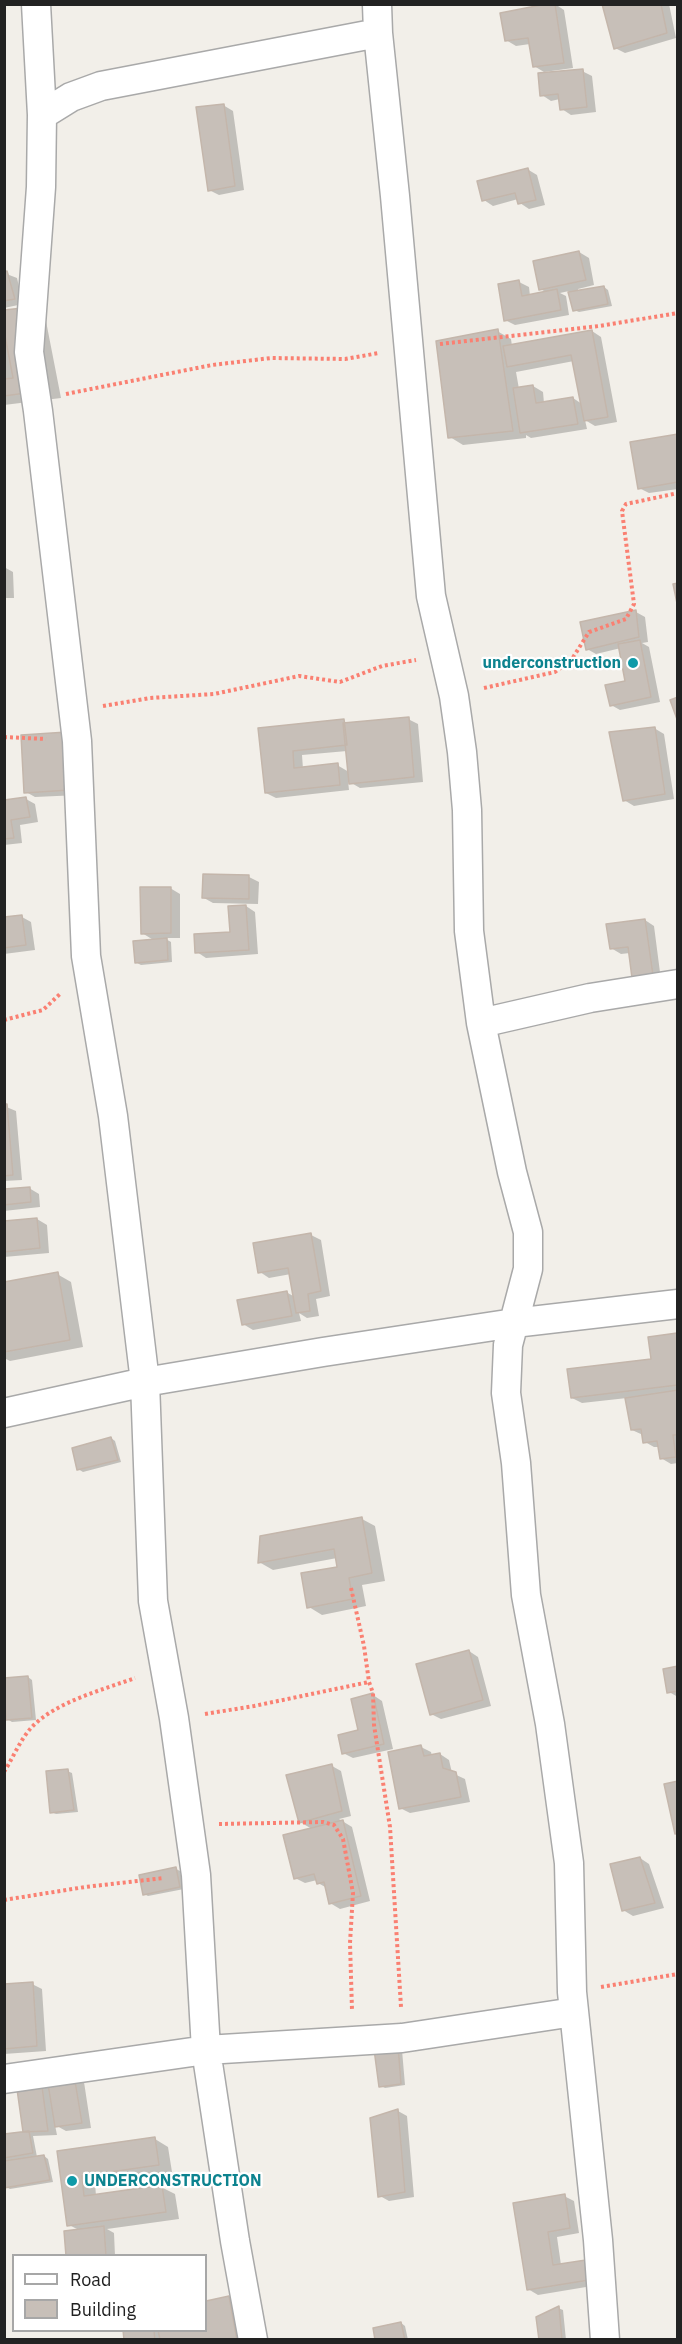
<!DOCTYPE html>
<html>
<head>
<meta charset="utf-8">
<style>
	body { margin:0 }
	#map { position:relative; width:682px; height:2344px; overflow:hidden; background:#f2efe9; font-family:"IBM Plex Sans",sans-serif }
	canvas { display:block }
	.frame { position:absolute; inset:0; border:6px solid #222; pointer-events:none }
	.legend { position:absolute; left:12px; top:2254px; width:195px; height:78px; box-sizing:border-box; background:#fff; border:2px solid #a7a7a7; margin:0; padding:8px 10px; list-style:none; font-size:18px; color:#222 }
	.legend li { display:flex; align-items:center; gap:12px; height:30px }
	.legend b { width:30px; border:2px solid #a7a7a7 }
</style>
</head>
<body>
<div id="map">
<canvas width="682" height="2344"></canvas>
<div class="frame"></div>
<ul class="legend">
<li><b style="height:8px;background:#fff"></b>Road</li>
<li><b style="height:16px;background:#c7bfb8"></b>Building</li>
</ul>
</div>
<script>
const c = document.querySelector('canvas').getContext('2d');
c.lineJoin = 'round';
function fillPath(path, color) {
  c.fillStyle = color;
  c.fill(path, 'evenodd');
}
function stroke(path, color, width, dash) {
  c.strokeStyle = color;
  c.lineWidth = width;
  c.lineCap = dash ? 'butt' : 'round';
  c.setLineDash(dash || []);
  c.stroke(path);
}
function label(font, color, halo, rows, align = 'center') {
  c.font = font + ' "IBM Plex Sans",sans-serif';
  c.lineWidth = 4.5;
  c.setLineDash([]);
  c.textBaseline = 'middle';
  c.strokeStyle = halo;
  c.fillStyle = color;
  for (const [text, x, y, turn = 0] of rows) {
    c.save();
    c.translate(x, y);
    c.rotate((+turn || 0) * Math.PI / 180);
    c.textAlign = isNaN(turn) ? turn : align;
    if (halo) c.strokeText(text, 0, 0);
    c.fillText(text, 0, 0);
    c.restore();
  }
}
const shadow = new Path2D(`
	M555 4 564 10 573 68 544 72 534 66 530 44 516 46 506 40 501 14Z
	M604 4H669L676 38 625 53 615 48Z
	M582 71 592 76 596 112 571 115 562 109 560 99 551 101 542 95Z
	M223 105 233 111 244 190 219 195 209 190Z
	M527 169 537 175 545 205 529 209 520 203 518 199 493 206 484 200Z
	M579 252 589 258 594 285 578 289V292L604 287 608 290 612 306 579 312 574 310 569 291 560 293 566 296 569 315 515 325 505 320 519 282 529 287 530 296 546 292 540 289Z
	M4 273 17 278 23 304 4 308Z
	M4 312 45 316 61 398 4 405Z
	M497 331 511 339 512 346 592 331 601 337 617 422 595 426 585 420 587 429 531 438 526 435V438L463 445 450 437ZM574 361 582 404 573 398 544 403 543 392 533 386 519 389 516 372Z
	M678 436V489L649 493 639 488Z
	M4 567 13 572 14 598H4Z
	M636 612 645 617 648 642 642 643 649 647 660 702 620 710 611 705 627 682 621 648 596 654 587 649Z
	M408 719 418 724 423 782 360 788 348 781 349 790 276 798 266 793 259 729 344 721 349 724ZM347 751 349 772 337 765 303 769 302 755Z
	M654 728 664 734 674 799 634 806 624 800Z
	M67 734 79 795 35 797 26 792Z
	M26 799 35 804 38 822 20 825 22 843 4 845V802Z
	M249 877 259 882 258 904 213 903 204 898Z
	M170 888 180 894V938H164L171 942 172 962 141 965 137 963 155 941 142 933Z
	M246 906 255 912 258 954 206 958 197 952 232 933Z
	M22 917 31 922 35 950 4 954V919Z
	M645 920 654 926 661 980 643 983 630 953 621 954 611 948Z
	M4 1106 16 1111 22 1180 4 1181Z
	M29 1188 39 1194 40 1207 4 1211V1191Z
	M37 1219 47 1225 49 1253 4 1257V1223Z
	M311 1235 321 1240 330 1296 316 1299 319 1316 307 1318 299 1313 301 1321 253 1330 243 1324 286 1292 295 1297 291 1274 269 1278 260 1272Z
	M57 1274 71 1282 83 1347 10 1361 4 1358V1284Z
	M678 1335V1463L671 1464 661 1458 659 1447H654L645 1442 643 1435 632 1430 627 1398 582 1403 572 1398 653 1360 650 1338Z
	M111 1438 115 1441 121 1462 83 1472 78 1469Z
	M362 1519 375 1526 385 1581 362 1585 366 1606 322 1615 309 1607 339 1568 337 1558 273 1570 259 1562Z
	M469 1651 478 1657 491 1706 441 1719 431 1714Z
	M678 1667V1697L669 1692Z
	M28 1677 32 1680 36 1720 12 1722 7 1719Z
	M373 1695 382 1701 393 1749 353 1758 343 1753 360 1731Z
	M421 1747 431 1752 432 1756 440 1754 449 1760 452 1773 465 1779 470 1802 410 1813 400 1808Z
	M332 1766 341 1771 351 1816 339 1819 352 1827 370 1901 340 1909 330 1903 327 1888 318 1883 317 1880 305 1883 295 1878 312 1829 300 1822Z
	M67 1771 72 1773 78 1812 56 1814 51 1812Z
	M640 1858 649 1864 664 1908 633 1916 623 1910Z
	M176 1869 180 1871 184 1889 148 1896 144 1894Z
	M32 1984 42 1989 46 2051 4 2054V1986Z
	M375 2050H402L405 2085 385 2088 381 2086Z
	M84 2082 91 2128 66 2131 55 2125 57 2135 33 2136 37 2157 44 2156 48 2159 53 2182 10 2189 6 2187 4 2135 28 2133 17 2083Z
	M398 2111 407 2116 414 2197 389 2201 380 2196Z
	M155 2139 168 2147 172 2172 95 2183 96 2196 161 2187 175 2194 179 2219 107 2229 114 2233 115 2256H68L79 2230 69 2225 59 2153Z
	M564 2196 574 2201 579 2233 557 2237 561 2265 598 2285 538 2295 528 2289 514 2204Z
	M228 2298 238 2303 245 2340H125L124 2330H206V2302Z
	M558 2308 563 2310 566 2340H541Z
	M401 2323 405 2326 408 2340H377Z`);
const building = new Path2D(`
	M546 4H555L564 63 533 67 528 38 505 41 500 13Z
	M602 4H661L667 33 614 49Z
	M583 69 587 107 560 110 558 94 540 96 538 73Z
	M224 104 235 186 208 191 196 107Z
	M528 168 536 200 518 204 515 193 482 201 477 181Z
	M579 251 586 280 539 290 533 261Z
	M7 271 15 299 4 301V272Z
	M519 280 522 296 557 289 561 310 504 321 498 284Z
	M604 286 608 304 573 311 568 292Z
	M32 307 48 390 4 396V310Z
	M498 329 513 431 448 438 436 341Z
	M592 330 608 417 584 421 571 355 507 367 503 346Z
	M4 331 13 378 4 379Z
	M533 385 536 403 573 397 578 424 520 433 513 388Z
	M678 434V482L638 489 630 442Z
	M678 583V608L673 584Z
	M636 610 639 637 586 650 580 622Z
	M640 640 651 697 610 706 605 685 625 681 618 644Z
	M678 697V722L670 700Z
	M409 717 414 777 349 784 343 723Z
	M344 719 347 745 293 751 294 768 338 763 340 785 265 793 258 728Z
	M655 727 665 794 623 801 609 732Z
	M67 732 70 790 24 793 21 735Z
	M26 797 30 817 11 820 14 838 4 839V800Z
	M203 874 249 875V899L202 898Z
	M140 887H171V933L141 934Z
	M246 905 249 950 195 953 194 934 230 932 228 906Z
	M22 915 26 945 4 948V917Z
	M645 919 653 975 632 978 628 947 610 949 606 924Z
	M167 938 168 960 135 963 133 941Z
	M4 1104H7L13 1175 4 1176Z
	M30 1187 31 1202 4 1205V1189Z
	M37 1218 40 1248 4 1252V1221Z
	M311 1233 321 1291 308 1294 310 1311 296 1313 288 1268 258 1273 253 1243Z
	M58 1272 70 1340 4 1352V1282Z
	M287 1291 292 1316 242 1325 237 1300Z
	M677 1333 678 1385 571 1398 567 1369 651 1359 648 1337Z
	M678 1390V1435H673L676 1457 660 1459 657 1441 643 1443 641 1429 631 1430 625 1398Z
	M111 1437 118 1460 77 1470 72 1448Z
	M362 1517 372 1573 349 1578 353 1599 307 1608 301 1573 337 1567 334 1549 258 1563 260 1536Z
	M469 1650 483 1700 430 1715 416 1664Z
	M678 1666V1691L667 1693 663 1669Z
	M28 1676 32 1718 6 1720 4 1678Z
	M373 1693 384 1744 342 1754 338 1735 358 1730 351 1699Z
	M421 1745 424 1756 440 1753 443 1768 456 1772 461 1797 399 1809 388 1752Z
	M332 1764 342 1811 299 1823 286 1775Z
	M68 1769 74 1810 50 1813 46 1771Z
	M678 1781V1833L675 1834 664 1784Z
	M343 1820 361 1896 329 1904 324 1882 317 1884 314 1874 294 1879 283 1835Z
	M640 1857 655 1903 622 1911 610 1864Z
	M176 1867 180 1887 143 1895 139 1875Z
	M33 1982 37 2046 4 2049V1984Z
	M398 2045 401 2084 379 2087 374 2049Z
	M74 2075 82 2123 55 2127 47 2078Z
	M41 2079 48 2131 23 2132 16 2082Z
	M398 2109 405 2192 378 2197 370 2118Z
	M29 2131 33 2153 4 2158V2134Z
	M155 2137 159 2165 82 2176 84 2196 162 2185 166 2212 67 2226 57 2151Z
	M44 2155 50 2180 4 2188V2161Z
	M565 2194 570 2228 548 2232 553 2265 586 2260 589 2280 527 2290 513 2203Z
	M104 2226 106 2256H66L64 2231Z
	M229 2296 237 2340H160L158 2330H206V2301Z
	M559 2306 562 2340H539L536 2317Z
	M401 2322 405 2340H375L373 2328Z
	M123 2330H154L155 2340H124Z`);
const path = new Path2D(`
	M440 344 599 326 678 313
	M66 394 212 365 271 358 345 359 379 353
	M484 688 555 672 572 659 589 632 626 619 634 604 622 511 626 504 678 493
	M103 706 150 698 214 694 299 676 340 682 382 666 416 660
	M4 737 46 739
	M4 1020 43 1010 61 993
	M351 1588 364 1646 369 1682 373 1693 374 1725 390 1827 401 2007
	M205 1714 254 1706 369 1682
	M4 1772C13 1758 20 1740 31 1728 55 1702 102 1690 135 1678
	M219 1824 323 1822 334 1825 343 1839 353 1893 350 1943 352 2010
	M4 1900 85 1887 164 1878
	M601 1987 678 1974`);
const street = new Path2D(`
	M36 4 42 115 41 187 29 352 38 411 77 741 86 956 113 1116 145 1382 153 1601 174 1718 196 1875 206 2050 235 2241 253 2340
	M377 4 378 33 395 196 431 596 454 696 462 752 467 810 469 931 481 1023 512 1172 528 1232V1269L508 1345 506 1393 516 1463 526 1595 550 1724 569 1863 572 1992 598 2240 605 2340
	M42 115 71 97 101 86 378 33
	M481 1023 590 998 678 984
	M4 1413 145 1382 323 1352 514 1323 678 1304
	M4 2079 206 2050 402 2038 574 2012`);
const markers = [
	[633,663,6,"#0f9aa8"],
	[72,2181,6,"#0f9aa8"]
];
const cultureNames = [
	["underconstruction",621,663],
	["UNDERCONSTRUCTION",84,2181,"left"]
];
fillPath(shadow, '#0003');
fillPath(building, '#c7bfb8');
stroke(building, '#c4b6ab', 1.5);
stroke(street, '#a9a9a9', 31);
stroke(path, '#fa8072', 4, [3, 3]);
stroke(street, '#fff', 28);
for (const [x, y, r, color] of markers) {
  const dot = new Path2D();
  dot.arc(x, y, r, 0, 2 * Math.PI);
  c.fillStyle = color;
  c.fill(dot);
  stroke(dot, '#fff', 2);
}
label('bold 16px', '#0d838f', '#fff', cultureNames, 'right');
</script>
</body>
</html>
